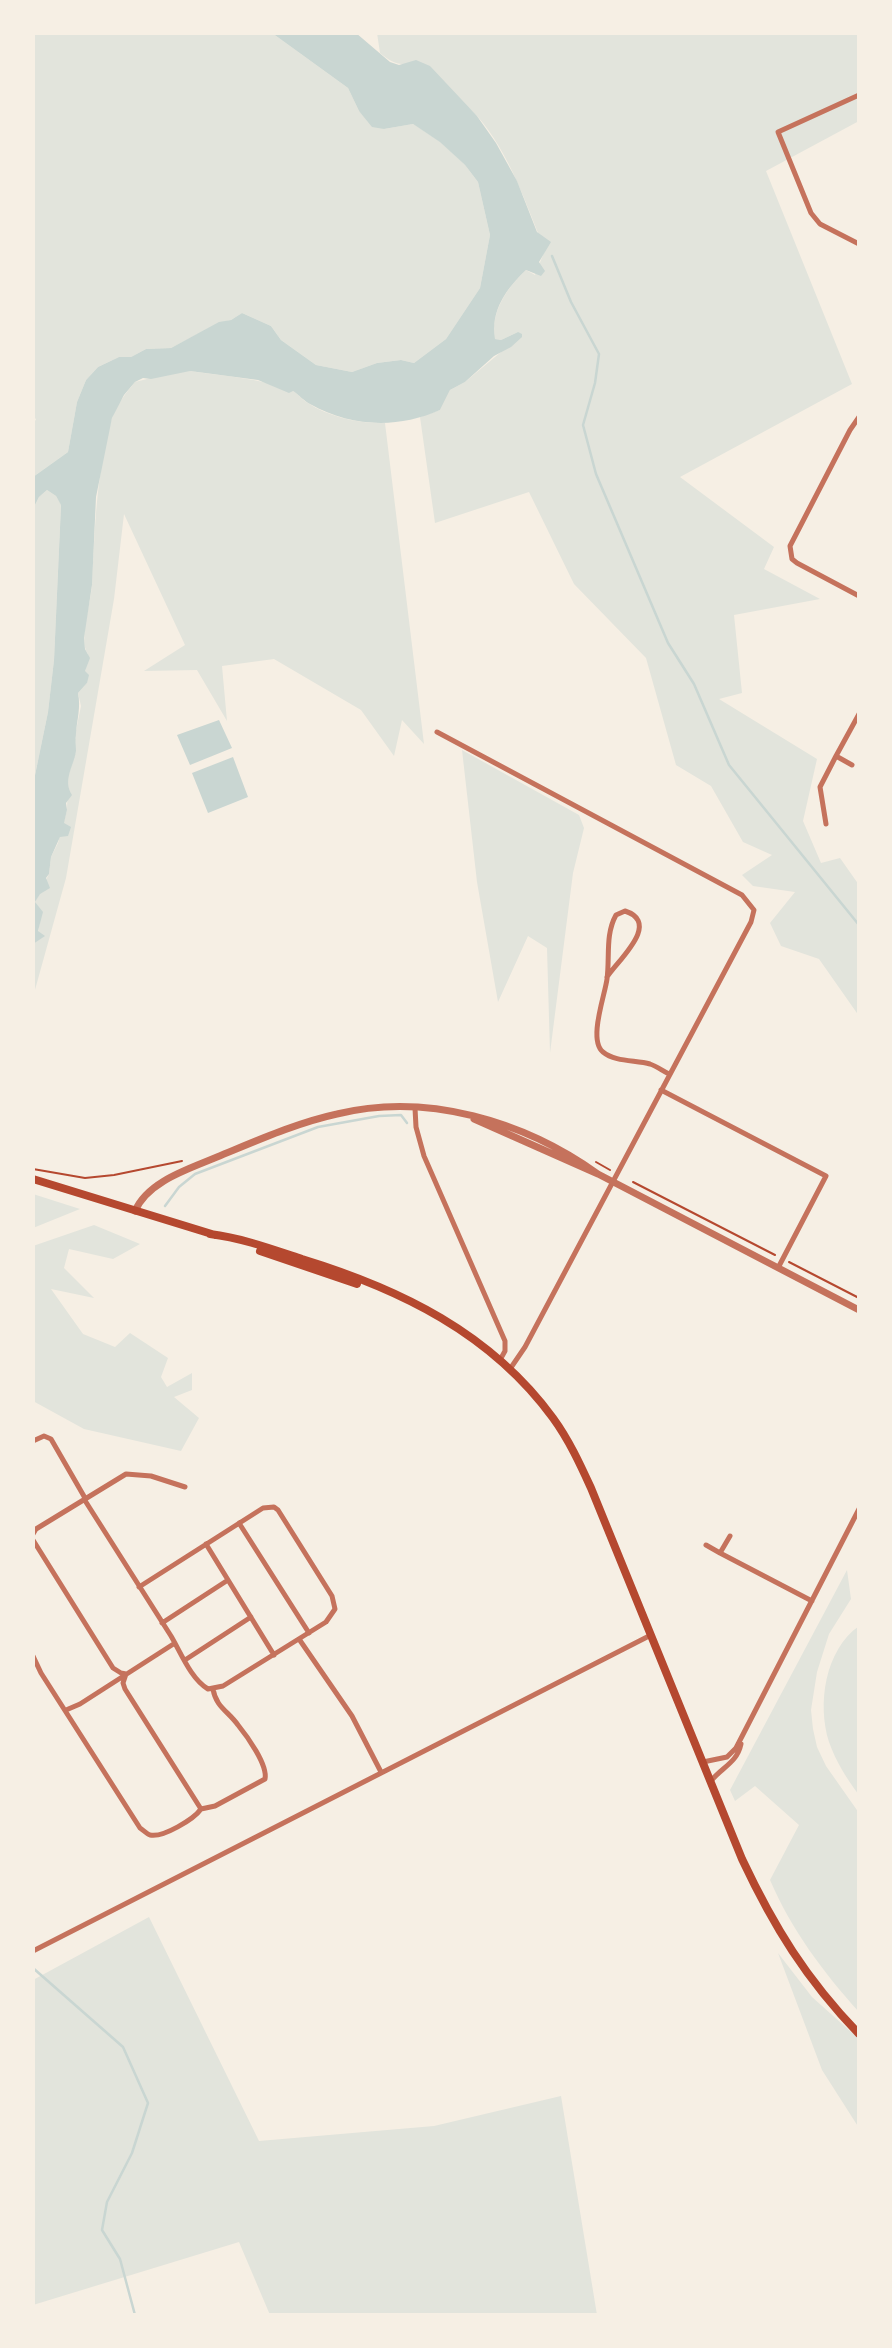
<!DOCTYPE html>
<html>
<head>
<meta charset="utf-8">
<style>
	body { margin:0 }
	#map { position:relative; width:892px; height:2348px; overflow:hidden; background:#f6efe4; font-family:"PT Serif",serif }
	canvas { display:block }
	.frame { position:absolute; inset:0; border:35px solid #f6efe4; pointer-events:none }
</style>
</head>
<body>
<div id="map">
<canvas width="892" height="2348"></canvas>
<div class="frame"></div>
</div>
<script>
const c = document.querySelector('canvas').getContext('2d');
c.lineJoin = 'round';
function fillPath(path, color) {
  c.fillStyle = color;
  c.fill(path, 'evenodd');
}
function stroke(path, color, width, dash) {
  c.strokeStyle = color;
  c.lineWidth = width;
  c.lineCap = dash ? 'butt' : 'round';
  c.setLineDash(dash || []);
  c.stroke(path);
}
const green = new Path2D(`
	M33 33H272L348 88 359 111 384 129 413 124 440 141 465 165 478 182 490 235 480 288 446 339 414 363 401 360 377 363 352 372 316 365 281 340 271 326 242 313 231 320 219 323 171 348 146 349 131 357H119L98 367 86 380 77 402 68 452 33 477V425L36 419 33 417Z
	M377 33H859V121L766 171 852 384 680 477 774 547 764 569 820 599 734 615 742 693 719 699 817 759 803 821 821 863 840 858 859 885V1016L819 959 781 946 770 923 795 892 753 886 742 875 772 855 743 842 711 786 676 765 646 658 574 584 529 492 435 523 420 417 440 410 450 390 465 382 501 352 518 332 501 340 494 339C491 311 507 288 526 270L535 275 545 250C526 205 510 153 477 116 462 100 428 78 409 64 396 65 390 61 380 53Z
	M179 371H190C223 376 259 378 291 390 298 393 301 399 308 403 329 417 360 424 385 423L424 744 402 720 394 756 361 710 274 659 222 666 227 721 197 670 144 671 185 645 124 514 114 599 66 878 33 997V944L38 932 40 920 35 902 49 874 51 857 58 843 67 810 68 776 76 751 75 735 81 706 78 693 87 683 85 671 88 654C78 641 91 602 92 585 95 529 96 473 112 418 117 404 126 393 135 382Z
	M47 490 56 496 61 504 54 660 48 712 33 785V509L39 497Z
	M462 750 579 815 584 828 573 873 550 1053 547 948 528 936 498 1002 477 882Z
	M33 1194 80 1209 33 1228Z
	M94 1225 140 1244 113 1259 69 1249 64 1268 94 1298 51 1289 83 1334 115 1347 130 1333 168 1358 161 1377 167 1387 192 1373V1390L174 1397 199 1418 181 1451 84 1429 33 1401V1246Z
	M847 1570 851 1599 829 1634 817 1672 811 1710 813 1729 817 1747 826 1766 859 1813V2012C823 1972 791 1929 770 1880L799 1825 755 1786 735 1801 730 1790Z
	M859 1626V1795C847 1779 836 1762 829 1742 817 1704 825 1650 859 1626Z
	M149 1917 259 2141 434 2126 561 2096 597 2315H270L239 2242 33 2305V1980Z
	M778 1953 812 1997 859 2039V2128L822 2070Z`);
const water = new Path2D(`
	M272 33H356L390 62 399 65 416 60 430 66 477 116 496 143 517 181 537 232 551 242 539 262 545 271 541 276 526 270C507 288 490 311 495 339L501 340 518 332 522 334V337L511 347 494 356 465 382 450 390 440 410C397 429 351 427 310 404 304 401 299 395 293 391L289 393 258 380 190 371 151 379 143 378 135 382 124 395 112 418 96 497 92 585 84 638 85 649 90 658 85 671 89 675 87 683 78 693C81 708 77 719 76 733 75 739 76 745 76 751 74 766 62 780 72 795L66 803 67 810 64 823 71 827 68 836 60 837 51 857 49 874 46 878 50 888 40 894 35 902 43 912 38 931 45 936 33 944V785L48 712 54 660 61 505 56 496 47 490 39 497 33 509V477L68 452 77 402 86 380 98 367 119 357H131L146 349 171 348 219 322 231 320 242 313 271 326 281 340 316 365 352 372 377 363 401 360 414 363 446 339 480 288 490 235 478 182 465 165 440 142 413 124 384 129 372 127 359 111 348 88Z
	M219 720 232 748 190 765 177 735Z
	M233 757 248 797 208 813 192 773Z`);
const stream = new Path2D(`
	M552 256 571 302 599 354 595 383 583 425 596 474 668 643 694 684 729 765 859 925
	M165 1206 179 1187 195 1174 318 1127 379 1116 401 1115 407 1123
	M33 1968 123 2047 148 2103 132 2153 107 2202 102 2230 120 2259 135 2315`);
const path = new Path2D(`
	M596 1162 610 1170
	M33 1169 85 1178 114 1175 182 1161
	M633 1182 775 1255
	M789 1262 859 1298`);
const minor = new Path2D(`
	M859 95 778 132 811 213 820 224 859 244
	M859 417 850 430 790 546 792 559 797 563 859 596
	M437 732 742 895 754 910 751 922 525 1347 510 1369
	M852 765 836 756 859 714
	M826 824 820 787 836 756
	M607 977C617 961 662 923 625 911L616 915C605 935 610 957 607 979 605 995 588 1040 603 1052 615 1062 635 1060 650 1064 656 1066 663 1071 669 1074
	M661 1090 826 1176 778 1268
	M415 1108 416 1127 424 1156 505 1341V1351L500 1360
	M33 1441 44 1436 51 1439 85 1498
	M84 1499C113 1545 142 1591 171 1636 181 1653 191 1679 208 1689L223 1686 326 1622 335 1609 332 1596 278 1510 274 1507 263 1508 139 1587
	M239 1523 309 1633
	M33 1534 36 1529 126 1474 151 1476 185 1487
	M730 1536 720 1553 812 1601
	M33 1540 113 1668 121 1673 126 1674
	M206 1544 274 1655
	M706 1545 720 1553
	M162 1623 228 1580
	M299 1639 352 1716 381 1772
	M33 1656 41 1673 140 1828C143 1830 147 1834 150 1835 163 1838 194 1819 201 1809L215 1806 265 1779C268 1765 247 1736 238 1725 228 1711 216 1707 213 1689
	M185 1660 251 1617
	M126 1674 123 1683 125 1689 201 1809
	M66 1710 80 1704 175 1643
	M703 1762 727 1757 736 1748 859 1509
	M711 1781C722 1767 737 1763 741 1744
	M33 1951 651 1635`);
const tertiary = new Path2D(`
	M474 1119 598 1174 859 1310
	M135 1211C148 1181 189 1169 217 1157 256 1141 296 1123 337 1114 427 1092 524 1121 598 1174`);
const secondary = new Path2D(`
	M33 1179 215 1235
	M210 1234C242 1238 272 1249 302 1259 400 1289 491 1333 553 1418 569 1440 580 1464 591 1488L742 1859C774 1927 806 1979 859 2034
	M260 1251 357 1284`);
fillPath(green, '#e2e4dc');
fillPath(water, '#c9d6d2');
stroke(stream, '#c9d6d2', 2.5);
stroke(path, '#b5482f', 2);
stroke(minor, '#c5725c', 5);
stroke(tertiary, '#c5725c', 7);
stroke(secondary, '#b5482f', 8);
</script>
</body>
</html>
